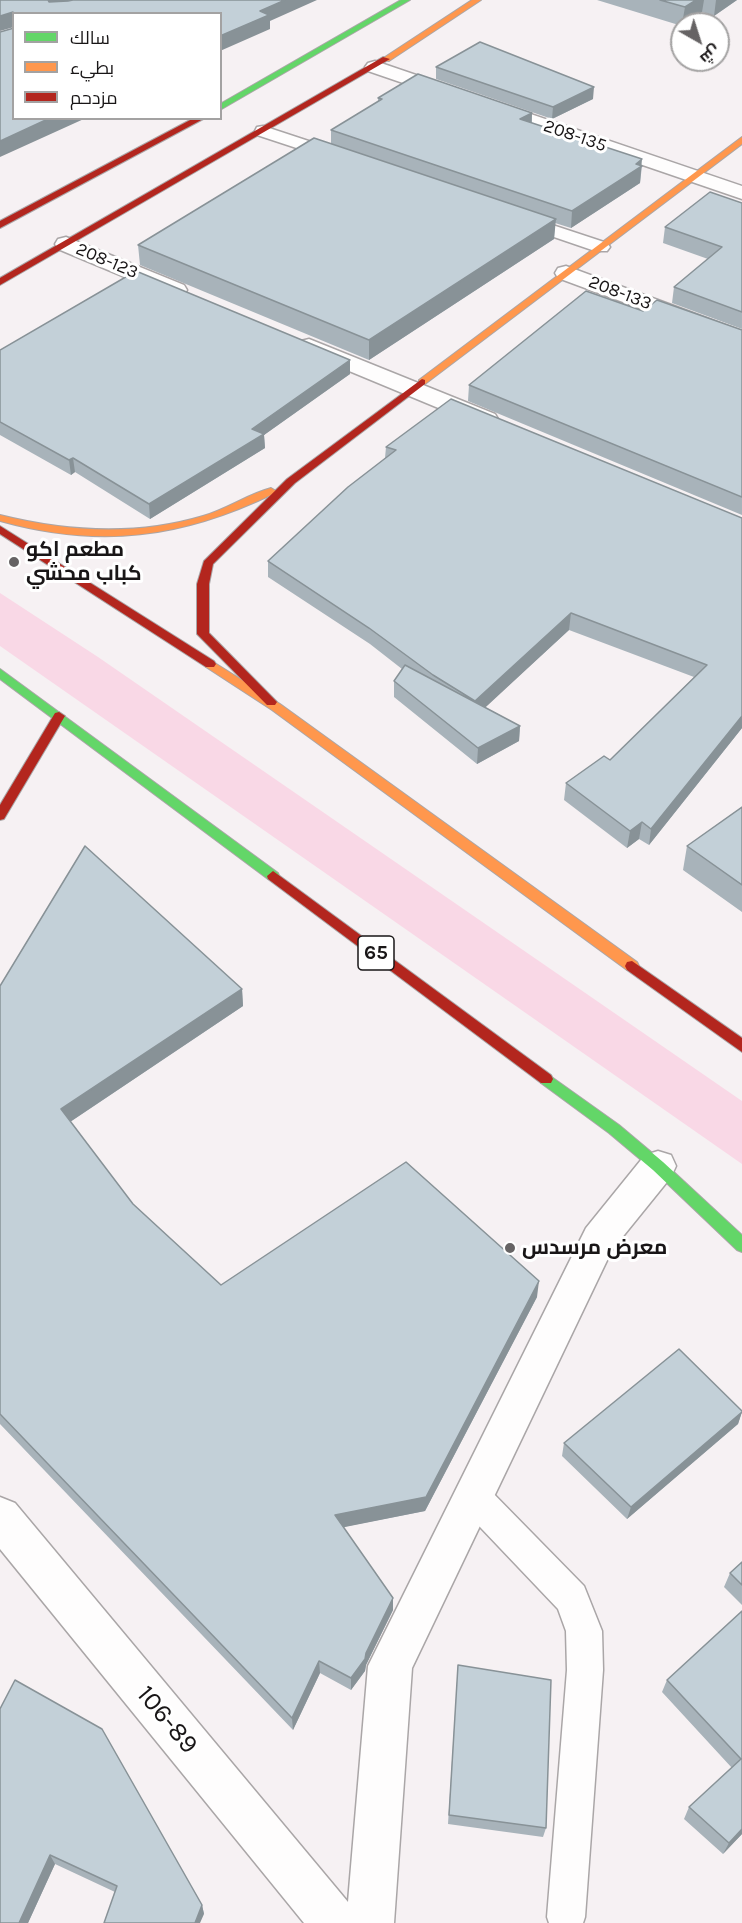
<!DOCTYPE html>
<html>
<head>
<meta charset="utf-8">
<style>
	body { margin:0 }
	#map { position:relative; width:742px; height:1923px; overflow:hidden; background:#f6f1f3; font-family:Karla,Cairo,sans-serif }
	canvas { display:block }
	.legend { position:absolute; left:12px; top:12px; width:210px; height:108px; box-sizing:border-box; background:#fff; border:2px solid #a3a2a2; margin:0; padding:8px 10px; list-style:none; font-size:18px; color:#191617 }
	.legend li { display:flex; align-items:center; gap:12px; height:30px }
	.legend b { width:30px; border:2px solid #a3a2a2 }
	.north { position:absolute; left:670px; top:12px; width:60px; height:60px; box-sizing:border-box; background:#fff; border:2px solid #a3a2a2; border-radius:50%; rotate:141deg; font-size:16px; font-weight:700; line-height:24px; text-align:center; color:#191617 }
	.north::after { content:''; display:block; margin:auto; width:21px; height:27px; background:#666364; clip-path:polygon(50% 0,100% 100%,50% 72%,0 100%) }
</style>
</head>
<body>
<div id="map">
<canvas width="742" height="1923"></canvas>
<ul class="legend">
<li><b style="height:8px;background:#63d668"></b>سالك</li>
<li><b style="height:8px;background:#ff974d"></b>بطيء</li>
<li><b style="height:8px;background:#b3261e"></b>مزدحم</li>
</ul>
<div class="north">ش</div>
</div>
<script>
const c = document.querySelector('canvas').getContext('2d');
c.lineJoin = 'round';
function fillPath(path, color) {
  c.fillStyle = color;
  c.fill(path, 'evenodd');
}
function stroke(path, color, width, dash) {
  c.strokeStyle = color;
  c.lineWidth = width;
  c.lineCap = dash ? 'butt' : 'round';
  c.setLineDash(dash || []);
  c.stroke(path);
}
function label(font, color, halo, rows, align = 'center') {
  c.font = font + ' Karla,Cairo,sans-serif';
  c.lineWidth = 6;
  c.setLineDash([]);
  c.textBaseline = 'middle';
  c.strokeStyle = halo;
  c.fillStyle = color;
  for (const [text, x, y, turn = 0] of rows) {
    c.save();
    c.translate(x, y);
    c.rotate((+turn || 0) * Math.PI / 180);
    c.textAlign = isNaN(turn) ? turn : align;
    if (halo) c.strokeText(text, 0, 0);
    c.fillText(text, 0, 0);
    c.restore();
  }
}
const green = new Path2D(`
	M0 593 98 657 742 1101V1164L0 646Z`);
const lane = new Path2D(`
	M263 126 342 152 344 156 342 160 336 161 257 135 255 131 257 127Z
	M519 214 607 243 610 247 607 251H595L513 223 510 219 513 215Z
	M473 1480 485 1485 584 1586 602 1631 603 1670 585 1917 583 1923H549L547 1917 567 1670 566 1631 558 1609 461 1507 456 1496 461 1485Z`);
const street = new Path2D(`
	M375 61 742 186V199L368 71 365 67 368 63Z
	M66 237 184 285 187 290 184 295 176 297 168 295 58 249 55 244 58 239Z
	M566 266 742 331V346L558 278 555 273 558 268Z
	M309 339 495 414 498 419 495 424 486 426 477 424 301 351 297 346 301 341Z
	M658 1151 671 1155 676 1166 671 1177 612 1250 412 1668 394 1923H304L0 1549V1497L15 1503 348 1902 368 1666 586 1228 645 1155Z`);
const fast = new Path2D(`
	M401 0H410L220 110V104Z
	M0 669 278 873 279 876 278 879H268L0 679Z
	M546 1073 619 1125 663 1162 742 1235V1252L737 1250 653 1170 609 1133 541 1083 539 1079 541 1075Z`);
const slow = new Path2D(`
	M472 0H481L389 61 382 59Z
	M742 137V144L425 384H419V380Z
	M271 488 276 491 275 493C182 538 100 549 0 521V515C68 532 136 536 203 516 227 509 248 494 271 488Z
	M210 660 280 704 637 962 639 966 637 970H627L272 710 206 667 204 664Z`);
const jam = new Path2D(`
	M383 57 390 59 0 285V278Z
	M194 118H205L0 228V221Z
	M422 379 425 380V384L295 483 213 564 209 584V633L277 702 275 705H267L197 634V584L204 561 287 479Z
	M0 526 214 661 216 664 214 667H206L0 534Z
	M59 712 65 716 4 819 0 820V805L55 713Z
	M273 871 551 1075 553 1079 551 1083H541L268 879 267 876Z
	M632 961 742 1038V1052L627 970 625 966 627 962Z`);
const wall = new Path2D(`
	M597 0H737L714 16 702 12 685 24H682V26Z
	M436 67 593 99 552 119 436 79Z
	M378 98 532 113V123L642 166 640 183 571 228 555 223 554 239 369 360 140 265 138 245 331 144V130L378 102Z
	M742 203V329L672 303 674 287 708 259 663 243 665 227Z
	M643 311 742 330V515L468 401 469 385Z
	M0 350 350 374 264 435 265 448 150 519 75 472 71 475 0 435Z
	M386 447 742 518V728L649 845 639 839 627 848 564 800 566 783 610 760 694 677 569 630 485 707 520 726 519 741 477 764 394 697V681L402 669 370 644 268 577V561L385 458Z
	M742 807V912L683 870 687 846Z
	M0 986 242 989 243 1006 70 1122 133 1204 221 1285 537 1297 425 1511 343 1527 393 1598V1610L366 1665 365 1671 351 1690 320 1673 293 1730 0 1424Z
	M742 1411 738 1424 627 1519 562 1456 564 1443Z
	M742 1562V1605L724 1587 730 1573Z
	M742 1611V1834L723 1854 684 1819 689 1807 732 1768 662 1692 667 1680Z
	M458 1665 546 1828 543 1837 448 1824Z
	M0 1709 202 1905 204 1914 115 1892 55 1864 28 1923Z`);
const shadedWall = new Path2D(`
	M47 0H70L49 14Z
	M285 0H317L270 21V29L220 51V36L260 11Z
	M696 0H704L702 12 685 24H682L685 7Z
	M716 0H737L714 16Z
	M13 12 14 27 0 31V16Z
	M594 87 593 99 552 119 553 107Z
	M532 113 531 129 520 119Z
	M50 118H86L0 157V141Z
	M642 159 640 183 571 228 572 211Z
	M556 219 554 239 369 360V340Z
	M350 360V374L264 435 265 448 150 519 149 504 252 429Z
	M73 458 75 472 71 475 69 460Z
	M571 613 569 630 474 718 475 701Z
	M742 716V728L649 845 651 829Z
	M520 726 519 741 477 764 478 748Z
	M642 822 639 839 627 848 630 831Z
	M242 989 243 1006 64 1126 61 1109Z
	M539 1281 537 1297 425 1511 335 1529V1515Z
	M742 1412 738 1424 627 1519 631 1507Z
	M393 1598V1610L366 1665 365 1671 351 1690V1678L366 1653Z
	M319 1661 320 1673 293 1730 292 1718Z
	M742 1829V1834L723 1854 729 1843Z
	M50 1855 55 1864 28 1923H19Z
	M202 1905 204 1914 200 1923H195Z`);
const building = new Path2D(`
	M0 0H48L49 2 68 1 73 0H285L260 11 269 15 220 36V14H14V21L13 12 0 16Z
	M660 0H696L685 7Z
	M14 28V118H50L0 141V32Z
	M480 42 594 87 553 107 436 67Z
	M418 74 532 113 520 119 642 159 636 164 642 166 572 211 331 130 382 99 378 98Z
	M314 138 556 219 369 340 138 245Z
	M710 192 742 203V312L674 287 722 247 665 227Z
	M136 271 350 360 252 429 264 434 149 504 73 458 69 460 0 422V350Z
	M586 291 643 311 657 300 742 330V497L469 385Z
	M451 399 742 518V716L651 829 642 822 630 831 566 783 604 756 610 760 707 665 571 613 475 701 433 675 369 628 268 561 348 487 396 450 386 447Z
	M405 665 520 726 478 748 394 681Z
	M742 807V885L687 846Z
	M85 846 242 989 61 1109 133 1204 221 1285 406 1162 539 1281 426 1497 335 1515 393 1598 366 1653 365 1659 351 1678 319 1661 292 1718 0 1414V986Z
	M679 1349 742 1411V1412L631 1507 564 1443Z
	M742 1562V1585L730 1573Z
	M742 1611V1829L729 1843 689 1807 741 1759 667 1680Z
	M458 1665 551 1680 546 1828 449 1815Z
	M15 1680 102 1729 202 1905 195 1923H104L117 1886 50 1855 19 1923H0V1709Z`);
const markers = [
	[14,562,6,"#666364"],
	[510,1248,6,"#666364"]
];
const farStreetnames = [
	["208-135",575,136,19],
	["208-123",107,261,23],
	["208-133",620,293,21]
];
const shields = [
	[376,953,36]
];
const shieldNames = [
	["65",376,953]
];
const poiNames = [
	["مطعم اكو",26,550],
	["كباب محشي",26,574],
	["معرض مرسدس",522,1248]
];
const nearStreetnames = [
	["106-89",167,1720,50]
];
fillPath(green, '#f9d8e6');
stroke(lane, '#aaa6a7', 3);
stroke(street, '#aaa6a7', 3);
stroke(fast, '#aaa6a7', 2);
stroke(slow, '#aaa6a7', 2);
stroke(jam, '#aaa6a7', 2);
fillPath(lane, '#fefdfd');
fillPath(street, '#fefdfd');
fillPath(fast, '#63d668');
fillPath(slow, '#ff974d');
fillPath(jam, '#b3261e');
fillPath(wall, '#a8b3ba');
fillPath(shadedWall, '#889297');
fillPath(building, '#c3d0d8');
stroke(building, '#889297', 1.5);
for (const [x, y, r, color] of markers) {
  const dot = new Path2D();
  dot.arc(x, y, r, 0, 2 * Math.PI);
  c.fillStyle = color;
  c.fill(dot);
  stroke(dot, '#fff', 2);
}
label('18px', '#191617', '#fff', farStreetnames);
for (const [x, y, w] of shields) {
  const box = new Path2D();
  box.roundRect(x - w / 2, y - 17, w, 34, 4.5);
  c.fillStyle = '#fff';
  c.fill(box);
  stroke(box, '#191617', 1.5);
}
label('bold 20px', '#191617', null, shieldNames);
label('bold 21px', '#191617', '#fff', poiNames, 'left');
label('26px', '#191617', '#fff', nearStreetnames);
</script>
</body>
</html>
